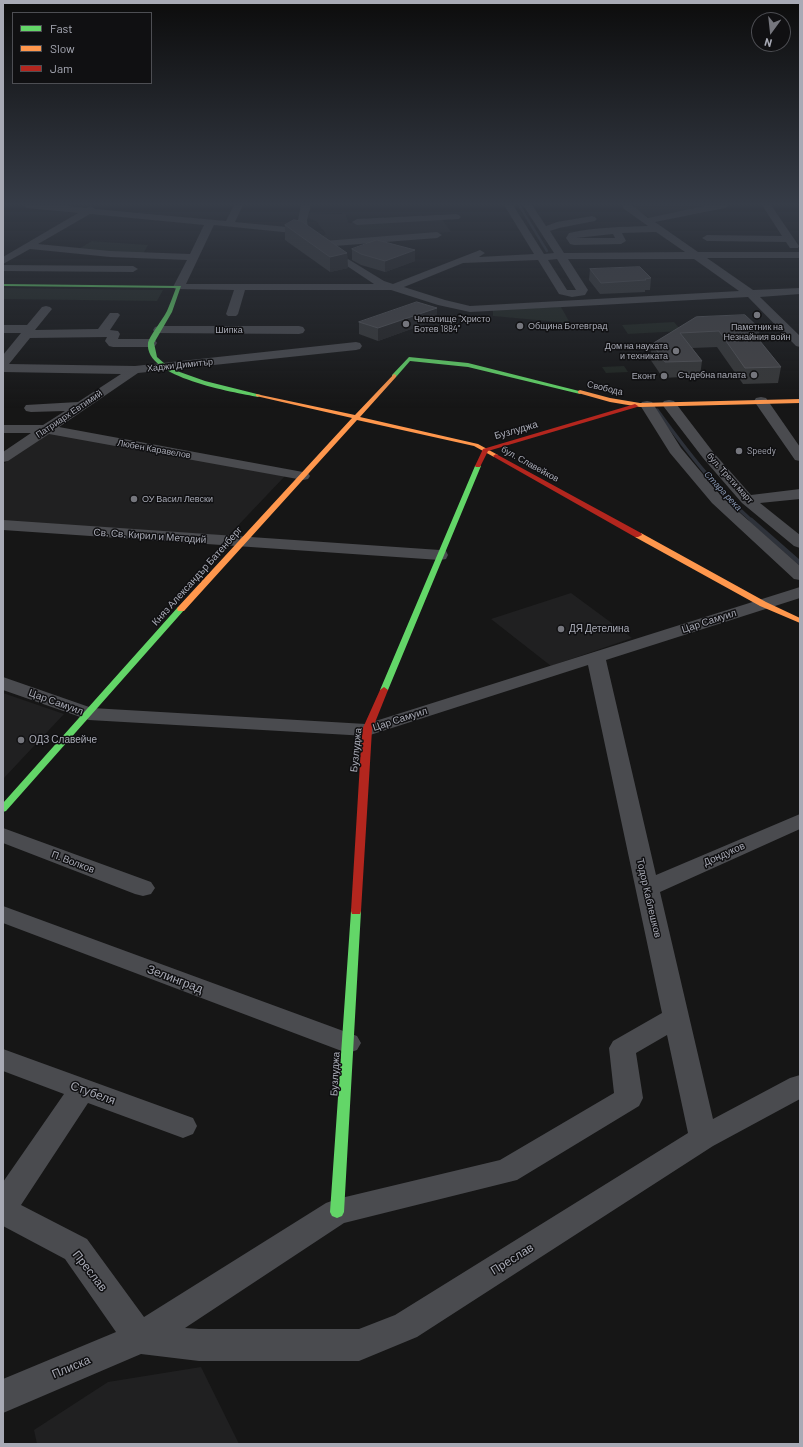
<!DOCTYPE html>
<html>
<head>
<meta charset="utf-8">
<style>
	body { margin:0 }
	#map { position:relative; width:803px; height:1447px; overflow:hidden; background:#161616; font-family:Barlow,sans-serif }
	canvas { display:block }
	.frame { position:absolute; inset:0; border:4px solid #a8aab5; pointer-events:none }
	.legend { position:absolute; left:12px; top:12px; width:140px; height:72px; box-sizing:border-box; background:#101012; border:1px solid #4d4e53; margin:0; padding:5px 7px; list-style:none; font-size:12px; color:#a8aab5 }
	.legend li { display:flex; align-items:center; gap:8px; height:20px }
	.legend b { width:20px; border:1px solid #4d4e53 }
	.north { position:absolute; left:751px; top:12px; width:40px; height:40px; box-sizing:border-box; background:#101012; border:1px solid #4d4e53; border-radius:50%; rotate:195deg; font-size:11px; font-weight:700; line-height:16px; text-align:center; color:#a8aab5 }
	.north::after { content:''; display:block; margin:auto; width:14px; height:18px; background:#75767d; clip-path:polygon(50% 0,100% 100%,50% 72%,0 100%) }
</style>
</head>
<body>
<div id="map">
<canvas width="803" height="1447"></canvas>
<div class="frame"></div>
<ul class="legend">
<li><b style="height:5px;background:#63d668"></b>Fast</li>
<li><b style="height:5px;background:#ff974d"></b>Slow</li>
<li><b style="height:5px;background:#b3261e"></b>Jam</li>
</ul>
<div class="north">N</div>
</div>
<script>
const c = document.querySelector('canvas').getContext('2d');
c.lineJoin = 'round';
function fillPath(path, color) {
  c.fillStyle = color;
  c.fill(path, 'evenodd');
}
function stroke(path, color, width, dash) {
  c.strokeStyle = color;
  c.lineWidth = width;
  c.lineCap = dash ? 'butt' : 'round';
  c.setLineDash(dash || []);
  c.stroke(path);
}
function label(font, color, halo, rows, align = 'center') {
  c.font = font + ' Barlow,sans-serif';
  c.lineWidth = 3;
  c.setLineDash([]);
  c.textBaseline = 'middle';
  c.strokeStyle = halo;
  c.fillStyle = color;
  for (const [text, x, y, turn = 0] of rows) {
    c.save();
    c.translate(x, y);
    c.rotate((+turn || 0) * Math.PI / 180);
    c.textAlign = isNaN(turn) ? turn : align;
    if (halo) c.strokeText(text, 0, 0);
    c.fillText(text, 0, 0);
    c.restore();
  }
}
const built = new Path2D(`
	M634 205H714L650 218 634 208Z
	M309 213 346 214 348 223 442 219 451 232 328 242 323 235 326 234 316 221 308 218Z
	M50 433 285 476 228 536 3 521V464Z
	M571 593 632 638 551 666 491 619Z
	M3 693 64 714 3 779Z
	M201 1367 239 1444H37L34 1430 108 1382Z`);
const green = new Path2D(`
	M388 223 392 228 361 230 358 225Z
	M92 241 148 245 142 256 75 251Z
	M3 288 163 290 157 301 3 299Z
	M561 307 570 323 493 316V310Z
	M674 322 682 331 628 334 622 325Z
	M624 366 628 372 606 373 602 367Z`);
const streamFar2 = new Path2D(`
	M519 205 547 251`);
const streamFar1 = new Path2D(`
	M657 410C686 450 715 488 752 521`);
const stream = new Path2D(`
	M751 520 800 563`);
const street = new Path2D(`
	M23 205H62L86 208 91 206 95 209 226 221 234 205H243L235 222 298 228V220L301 205H311L307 220 308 229 324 241 437 232 442 235 437 238 322 247 302 234 214 225 186 284H374L344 264 343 262 348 259 384 281 393 284 480 250 485 253 479 257 534 254 504 205H513L544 254 554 253 523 205H532L546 226 557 222 592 216 595 217 597 219 595 221 559 228 550 231 564 253 685 252 656 232 622 233 626 241 621 244 574 245 570 244 566 238 569 233C595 227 622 227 648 226L624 209 622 205H632L648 218 709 205H729L725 208 655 222 698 252H800V258H707L753 290 800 288V294L760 297 800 336V347L796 346 748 297 470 312 438 305 391 290H245L238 314 236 316H228L226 314 234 290 175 289 173 287 187 260 110 257 30 249 3 264V257L78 213 27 208ZM90 214 204 225 190 254 110 251 38 244ZM613 234 615 238H576ZM557 259 576 290H567L548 260ZM568 259H694L739 291 470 306 445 300 404 287 463 263 538 260 559 294 572 297 585 295 588 290Z
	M762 205H771L799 246 798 248H790L786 242 707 241 702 238 707 235 782 236Z
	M456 214 459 215 461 217 459 219 357 225 352 222 357 219Z
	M3 265 133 266 138 269 133 272 3 271Z
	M46 306 50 307 52 309 35 330 98 329 110 313H118L120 315 110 330 118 331 120 334 118 339H151L155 340 157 343 155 346 151 347H113L109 346 105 341 107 337 30 338 9 364 135 366 356 342 360 343 362 346 360 349 356 350 138 373 59 427 303 472 308 473 310 476 308 479 303 480 49 434 8 461 3 462V452L31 433H3V425H43L65 411 31 412 26 411 24 408 26 405 78 402 121 374 3 372V355L21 333H3V325H27L42 307Z
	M159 326H299L303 327 305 330 303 333 299 334 155 333 153 330 155 327Z
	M761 397 766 398 800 447V461L795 460 754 401 756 398Z
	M669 400 674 401 713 452 751 495 800 489V499L760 503 800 535V548L794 546 742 503 703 458 664 407 662 404 664 401Z
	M647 401 652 402 681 448 722 497 800 566V580L794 579 712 503 670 453 640 405 642 402Z
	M3 520 440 550 446 551 448 555 446 559 440 560 3 530Z
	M800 587V598L606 660 656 875 800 814V829L660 892 713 1119 790 1078 800 1075V1099L713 1146 417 1337 359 1361H199L141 1354 3 1413V1379L116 1332 65 1259 3 1226V1182L64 1094 3 1071V1049L193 1118 197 1126 193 1134 183 1138 88 1103 21 1205 87 1239 144 1317 326 1203 337 1199 500 1160 614 1093 609 1048 613 1041 662 1013 588 665 367 736 89 720 3 690V677L92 708 366 724ZM667 1035 688 1133 395 1315 359 1329H199L185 1328 344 1223 517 1180 639 1106 643 1098 636 1053Z
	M3 828 151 882 155 888 151 894 143 896 135 894 3 843Z
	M3 906 357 1036 361 1043 357 1050 348 1053 339 1050 3 923Z`);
const fast = new Path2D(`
	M3 284 181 286 172 312 154 343 157 357 165 364 177 371 205 381 261 395 258 397C234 392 144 378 148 343 149 337 163 319 167 311 170 304 173 296 176 288L3 286Z
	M409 357 468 363 583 392 580 394 468 367 410 361 396 377H392V375Z
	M478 464 481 466 388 690 384 693 381 692 380 690 475 466Z
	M178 607H181L185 609 6 811 3 812V803Z
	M356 907 360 908 361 911 344 1212 342 1216 337 1218 332 1216 330 1212 351 911 352 908Z`);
const slow = new Path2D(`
	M394 374 396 375V377L360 417 478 444 498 455V457H494L474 446 357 420 184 611H178L177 609 178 607 352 418 256 396V394L355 415Z
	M580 390 610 398 640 403 800 399V403L640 407 610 402 578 393V391Z
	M635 533H641L766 602 800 618V623L760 606 635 537Z`);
const jam = new Path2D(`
	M635 404 638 406 637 407 488 451 480 467H476L475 466 483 449Z
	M496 454 641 533 642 535 638 537H635L494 457 493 456Z
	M384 687 388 690 372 730 361 911 360 914H352L351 911 362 730 380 690Z`);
const wall = new Path2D(`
	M285 225 347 253 348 268 330 272 285 240Z
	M352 249 415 261 385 272 361 265 352 260Z
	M590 269 651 278 650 290H645V292L600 294 589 280Z
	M437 308 436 320 378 341 359 334V322Z
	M696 317 760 329 758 339 781 367 778 383 743 384 717 347 692 348 702 361 700 376 663 378 650 359 652 344Z`);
const shadedWall = new Path2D(`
	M415 250V261L385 272V261Z
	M347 253 348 268 330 272V257Z
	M437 308 436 320 378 341V328Z`);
const building = new Path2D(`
	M294 220 301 221 347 253 330 257 285 225Z
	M377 240 415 250 385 261 361 254 352 249Z
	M640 267 651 278 645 279 646 280 601 283 590 269Z
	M417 302 437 308 378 328 359 322Z
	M745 315 760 329 751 330 781 367 745 368 719 331 680 333 702 361 665 362 652 344 696 317Z`);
const markers = [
	[757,315,4,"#75767d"],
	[406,324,4,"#75767d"],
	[520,326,4,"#75767d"],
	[676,351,4,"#75767d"],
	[754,375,4,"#75767d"],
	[664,376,4,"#75767d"],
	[739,451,4,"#75767d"],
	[134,499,4,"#75767d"],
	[561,629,4,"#75767d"],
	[21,740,4,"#75767d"]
];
const farPoinames = [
	["Читалище \"Христо",414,319],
	["Ботев 1884\"",414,329],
	["Община Ботевград",528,326],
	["Паметник на",757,327,"center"],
	["Незнайния войн",757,337,"center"],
	["Дом на науката",668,346,"right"],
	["и техниката",668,356,"right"],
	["Съдебна палата",746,375,"right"],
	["Еконт",656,376,"right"],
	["Speedy",747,451],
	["ОУ Васил Левски",142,499]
];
const farStreetnames = [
	["Шипка",229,330],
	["Хаджи Димитър",180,365,-6],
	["Свобода",605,388,13],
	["Патриарх Евтимий",69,414,-34],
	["Любен Каравелов",154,449,10],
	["бул. Славейков",530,464,29],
	["бул. Трети март",730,478,48]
];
const farWaternames = [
	["Стара река",723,491,47]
];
const streetNames = [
	["Бузлуджа",516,430,-16],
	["Св. Св. Кирил и Методий",150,536,4],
	["Княз Александър Батенберг",197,576,-48],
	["Цар Самуил",709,621,-18],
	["Цар Самуил",56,702,20],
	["Цар Самуил",400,719,-18],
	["Бузлуджа",356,750,-84],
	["Дондуков",724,854,-24],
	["П. Волков",73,862,21],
	["Тодор Каблешков",649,898,77],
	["Бузлуджа",335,1074,-87]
];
const poiNames = [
	["ДЯ Детелина",569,629],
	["ОДЗ Славейче",29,740]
];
const nearStreetnames = [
	["Зелинград",175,979,21],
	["Стубеля",93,1093,20],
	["Преслав",512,1259,-32],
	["Преслав",90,1271,52],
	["Плиска",71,1367,-23]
];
fillPath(built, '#202021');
fillPath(green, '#202621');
stroke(streamFar2, '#2e323a', 2.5);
stroke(streamFar1, '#2e323a', 3.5);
stroke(stream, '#2e323a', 4.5);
fillPath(street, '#4a4b4f');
fillPath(fast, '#63d668');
fillPath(slow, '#ff974d');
fillPath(jam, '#b3261e');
fillPath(wall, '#373839');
fillPath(shadedWall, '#252526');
fillPath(building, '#444447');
stroke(building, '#535458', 1);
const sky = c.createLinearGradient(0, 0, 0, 408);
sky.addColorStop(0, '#0c0c0c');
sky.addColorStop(0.5, '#363c47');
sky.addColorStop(1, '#363c4700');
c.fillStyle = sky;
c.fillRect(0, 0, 803, 408);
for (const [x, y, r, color] of markers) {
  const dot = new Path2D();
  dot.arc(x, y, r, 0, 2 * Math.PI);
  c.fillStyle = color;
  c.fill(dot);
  stroke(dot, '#101012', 1.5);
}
label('9px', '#a8aab5', '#101012', farPoinames, 'left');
label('9px', '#a8aab5', '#101012', farStreetnames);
label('italic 9px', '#8392ac', '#101012', farWaternames);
label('10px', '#a8aab5', '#101012', streetNames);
label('10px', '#a8aab5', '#101012', poiNames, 'left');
label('12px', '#a8aab5', '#101012', nearStreetnames);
</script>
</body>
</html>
